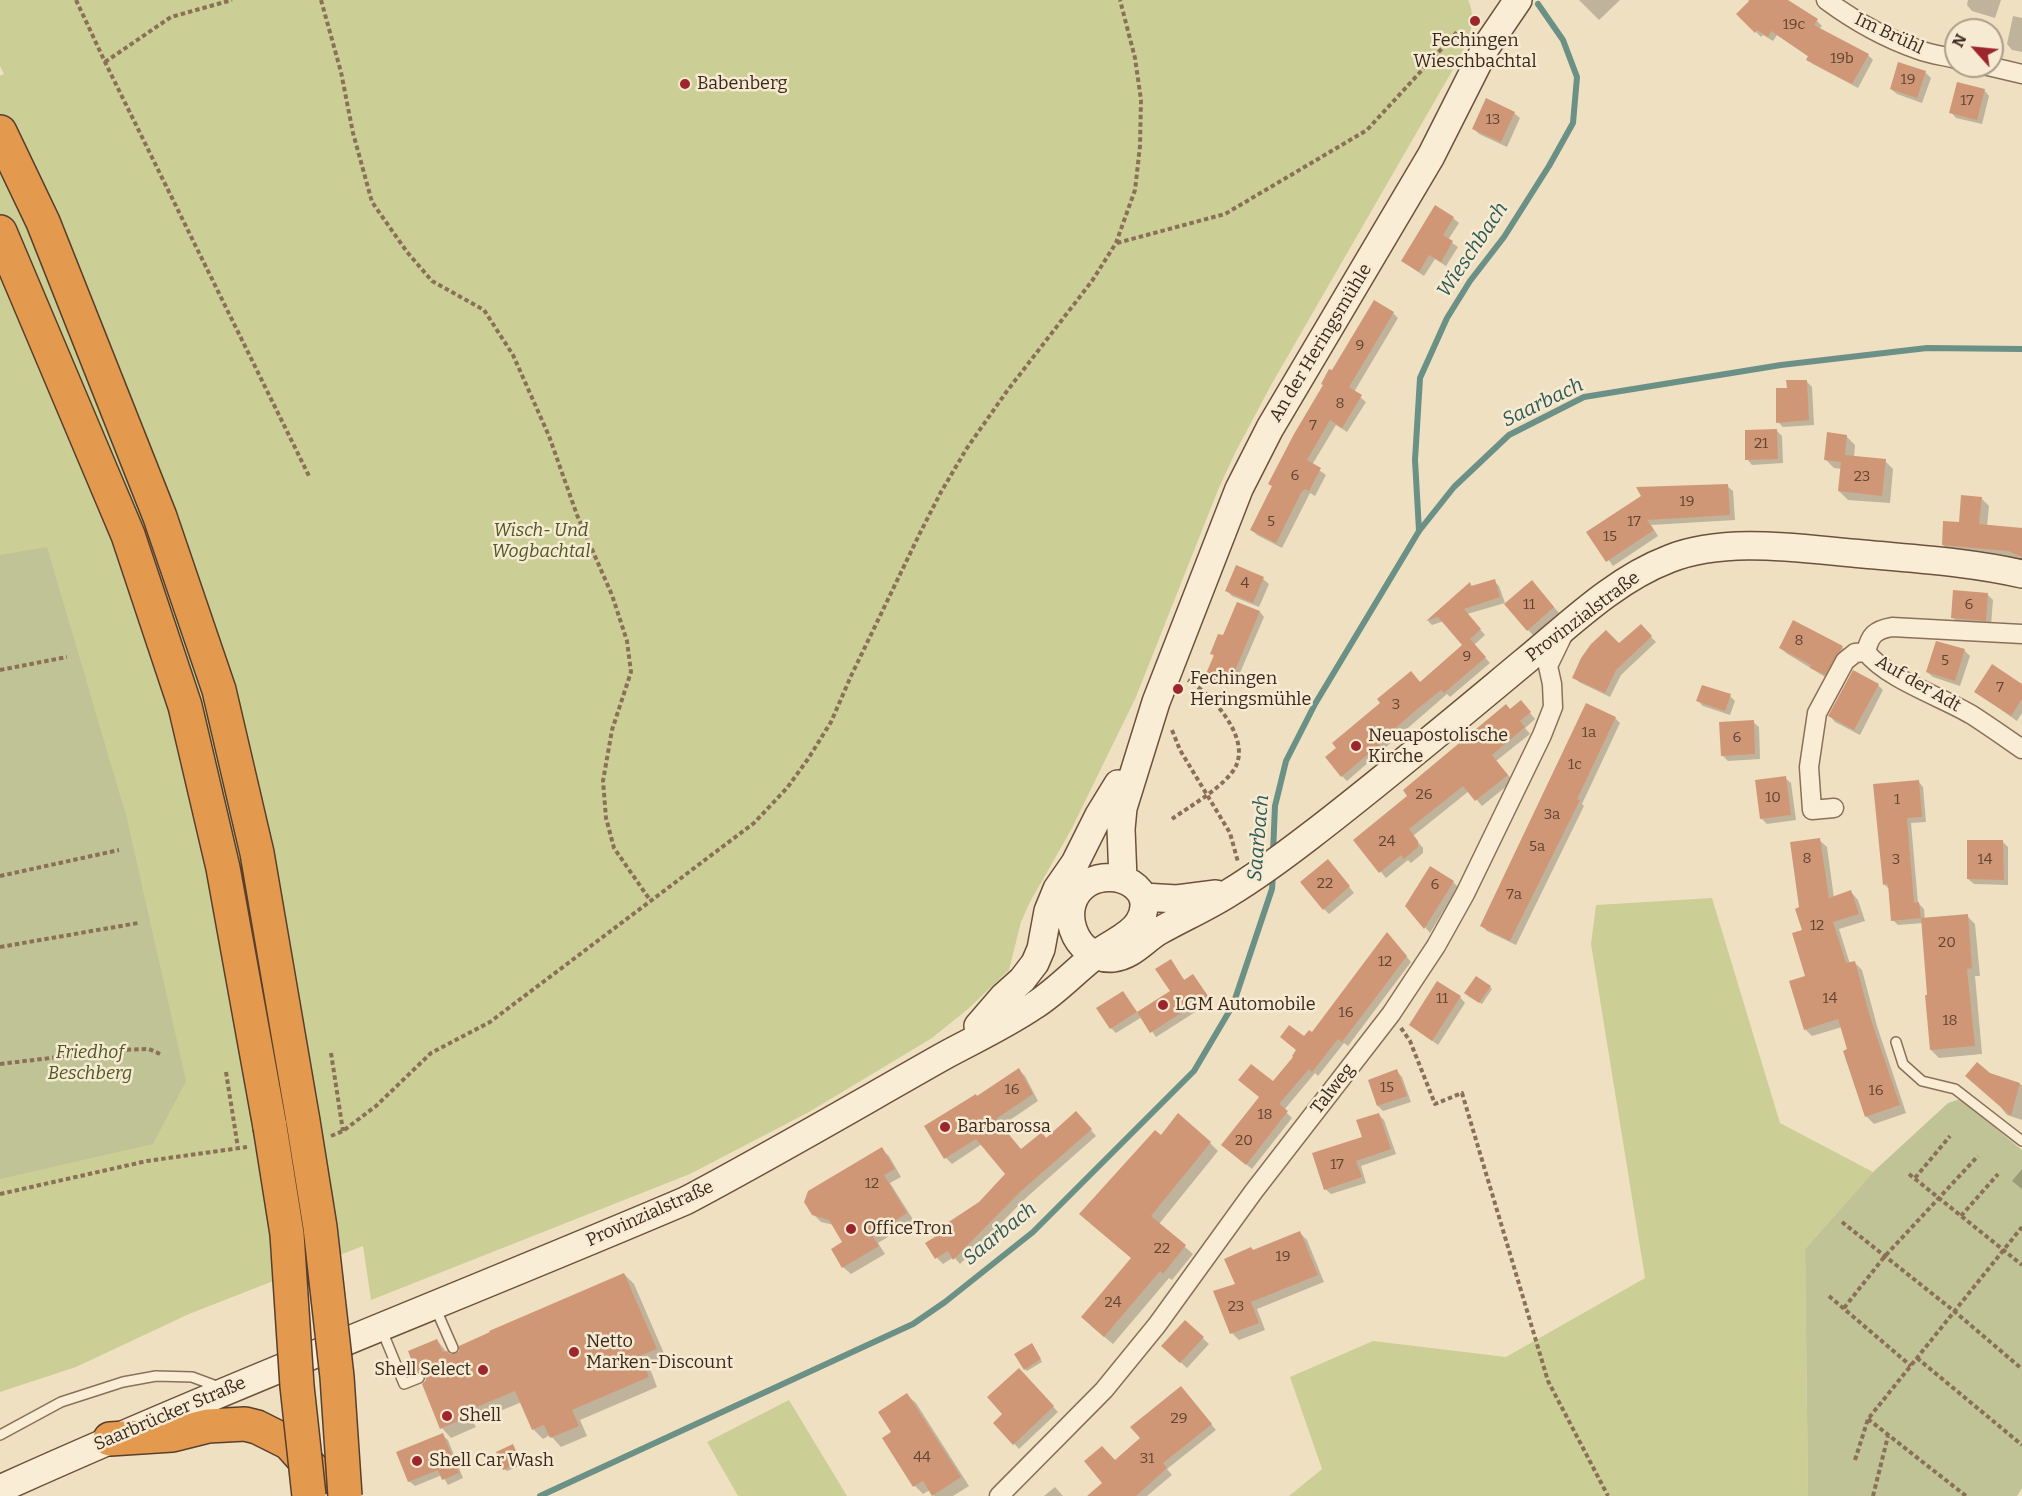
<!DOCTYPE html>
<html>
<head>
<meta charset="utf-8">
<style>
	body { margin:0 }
	#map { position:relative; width:2022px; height:1496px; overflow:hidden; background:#f0e0c2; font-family:Bitter,serif }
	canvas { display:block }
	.north { position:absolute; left:1944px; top:18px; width:60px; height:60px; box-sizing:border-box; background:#f7ead2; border:2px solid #ab9d8a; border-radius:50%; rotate:297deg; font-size:16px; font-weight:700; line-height:24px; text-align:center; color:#3a2a1d }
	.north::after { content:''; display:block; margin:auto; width:21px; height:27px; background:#9d252c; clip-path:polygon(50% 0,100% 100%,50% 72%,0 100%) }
</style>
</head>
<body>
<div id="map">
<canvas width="2022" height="1496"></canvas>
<div class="north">N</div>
</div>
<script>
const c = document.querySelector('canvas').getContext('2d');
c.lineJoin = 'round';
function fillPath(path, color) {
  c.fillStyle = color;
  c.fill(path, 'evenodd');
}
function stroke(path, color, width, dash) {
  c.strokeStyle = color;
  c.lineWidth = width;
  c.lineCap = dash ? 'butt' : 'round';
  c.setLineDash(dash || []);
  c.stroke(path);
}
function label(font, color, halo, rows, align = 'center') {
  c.font = font + ' Bitter,serif';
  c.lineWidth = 5;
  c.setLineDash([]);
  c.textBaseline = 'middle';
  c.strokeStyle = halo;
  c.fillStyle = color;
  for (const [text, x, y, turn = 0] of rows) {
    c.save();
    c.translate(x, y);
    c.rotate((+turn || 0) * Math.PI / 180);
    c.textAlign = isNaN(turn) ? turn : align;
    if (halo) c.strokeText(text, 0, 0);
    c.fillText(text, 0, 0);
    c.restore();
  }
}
const green = new Path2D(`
	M0 0H1468C1479 23 1466 45 1455 66L1270 387 1235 453 1218 490 1136 697 1071 830 1030 902 1021 922 1009 970 968 1009 932 1038 809 1112 690 1174 371 1300 363 1246 189 1314 76 1367 0 1392V76L4 74 0 66Z
	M1712 898 1780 1123 1873 1172 1805 1249 1808 1496H1289L1322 1469 1290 1377 1373 1341 1506 1357 1645 1278 1591 944 1596 905Z
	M789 1400 847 1496H738L707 1442Z`);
const cemetery = new Path2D(`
	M47 547 127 819 186 1081 153 1144 0 1179V555Z
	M1960 1099 2022 1150V1488L2017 1496H1808L1805 1249 1873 1172 1948 1103Z`);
const shadow = new Path2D(`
	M1579 0H1620L1599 20Z
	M1748 0H1785L1817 21 1822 26 1819 29 1868 55 1873 60 1858 88 1813 64 1808 59 1809 57 1777 35 1773 41 1763 35 1761 37 1738 14 1750 2Z
	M1968 0H2001L1995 18 1972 11 1967 5Z
	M2013 16 2022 18V52L2012 50 2007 44Z
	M1925 72 1931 78 1922 103 1897 94 1891 89Z
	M1984 90 1989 96 1982 124 1956 118 1951 112Z
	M1514 113 1520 118 1507 147 1479 134 1474 129Z
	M1453 218 1459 223 1448 240 1458 247 1446 266 1435 259 1424 276 1402 261Z
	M1393 313 1398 318 1354 392 1366 402 1347 432 1336 425 1312 465 1326 475 1315 496 1310 493 1282 548 1257 535 1252 530 1273 487 1270 484 1333 372Z
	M1806 381 1812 387 1814 425 1783 427 1778 422 1788 389Z
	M1777 431 1782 436 1783 463 1752 465 1747 459Z
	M1846 436 1855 445 1854 458 1885 461 1893 469 1890 503 1848 500 1839 491 1842 469 1834 468 1826 460Z
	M1727 486 1733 491 1735 520 1651 525 1658 536 1613 566 1588 532Z
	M1981 498 1989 506 1987 526 2021 529 2022 527V560L2016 558 1951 552 1943 545Z
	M1237 567 1263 579 1269 584 1259 607 1232 596 1227 591Z
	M1494 581 1499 586 1505 603 1467 614 1485 635 1474 645 1490 663 1450 697 1447 694 1347 781 1342 776 1420 684 1464 645 1444 621 1432 625 1428 621 1470 584 1473 587Z
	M1537 587 1559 613 1533 635 1528 630Z
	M1987 594 1993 600 1991 626 1958 623 1952 617Z
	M1238 604 1260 612 1264 617 1236 682 1230 679 1227 687 1212 680 1207 676 1215 657 1212 654 1223 637Z
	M1640 626 1656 642 1621 675 1610 697 1579 682 1574 677 1619 645Z
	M1842 647 1847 653 1830 680 1786 653 1781 648Z
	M1964 650 1970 656 1960 686 1933 677 1927 672Z
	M1878 685 1883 690 1860 735 1835 722 1830 716Z
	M2022 685V713L2017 721 1976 692Z
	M1730 696 1735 701 1730 715 1703 706 1698 701Z
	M1526 708 1535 719 1525 728 1530 734 1496 761 1513 781 1482 806 1469 791 1413 836 1423 848V853L1411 863 1408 860 1386 878 1355 840 1510 710Z
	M1615 718 1620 723 1582 804 1584 806 1516 945 1487 931 1481 925Z
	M1753 722 1759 727 1760 759 1728 761 1722 755Z
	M1785 778 1791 783 1796 820 1767 824 1762 819Z
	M1918 781 1923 787 1926 822 1911 823 1918 903 1924 909 1925 920 1967 916 1975 924 1980 976H1975L1982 1054 1939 1058 1931 1050 1929 996 1923 923 1898 925 1893 920 1890 890 1884 884Z
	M1819 840 1827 847 1834 898 1851 892 1858 900 1865 921 1839 929 1850 964 1854 962 1862 970 1877 1026 1906 1113 1874 1124 1866 1116 1842 1027 1812 1036 1805 1029 1807 977 1801 909Z
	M2003 842 2008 847V885L1974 884 1968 879Z
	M1333 866 1354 893 1329 914 1324 909Z
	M1453 882 1458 887 1430 933 1407 906Z
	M1392 939 1411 962 1348 1046 1344 1043 1318 1076 1315 1073 1284 1110 1292 1118 1252 1169 1228 1150 1273 1083 1295 1057 1304 1038 1313 1034Z
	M1171 961 1185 981 1193 976 1211 1002 1156 1037 1142 1017 1116 1033 1111 1028 1123 993 1138 1013 1172 992Z
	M1490 987 1492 989 1482 1004 1468 996Z
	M1460 997 1465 1003 1438 1045 1411 1025Z
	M1019 1070 1025 1076 1038 1101 1001 1126 1022 1151 1082 1119 1096 1136 1027 1197 960 1264 954 1257 943 1264 937 1258 980 1203 1007 1174 982 1144 952 1164 946 1158 926 1127 977 1098Z
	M1397 1071 1402 1077 1411 1102 1383 1111 1378 1106Z
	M1989 1074 2022 1085V1120L2007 1115 2002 1109Z
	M1378 1114 1384 1120 1396 1154 1361 1166 1366 1183 1331 1194 1325 1189Z
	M1161 1137 1210 1143 1218 1151 1159 1224 1193 1254 1172 1280 1169 1278 1113 1344 1090 1325 1132 1259Z
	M881 1149 889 1156 901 1177 890 1183 914 1221 878 1243 885 1254 851 1274 843 1267 844 1243 834 1225 821 1222 813 1214Z
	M2022 1169V1189L2012 1181Z
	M1300 1233 1307 1240 1324 1282 1257 1309 1265 1330 1239 1340 1232 1333 1237 1284 1254 1251Z
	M624 1274 634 1284 666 1358 649 1366 657 1387 580 1420 587 1436 561 1447 550 1435 543 1439 533 1429 522 1402 473 1422 476 1427 451 1438 442 1428 427 1380 418 1371 437 1340 448 1354 456 1356Z
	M1185 1322 1209 1344 1187 1368 1163 1346Z
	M1034 1347 1042 1362 1027 1371 1025 1369Z
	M1019 1370 1058 1412 1019 1449 995 1423 1004 1414Z
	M1181 1388 1216 1430 1167 1469 1172 1475 1147 1496H1089L1104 1483 1115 1462 1142 1438Z
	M907 1395 916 1403 969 1486 953 1496H934L930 1490 923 1494 915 1486 893 1433Z
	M442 1435 448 1440 463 1478 448 1485 442 1475 415 1486 409 1481Z
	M513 1446 522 1465 507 1471 504 1469Z
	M1055 1487 1063 1496H1044Z`);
const stream = new Path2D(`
	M1419 531 1415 460 1420 378 1447 318 1470 281 1504 237 1549 166 1573 123 1577 77 1563 40 1538 4
	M1273 853 1275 806 1286 761 1315 704 1419 531 1454 487 1509 435 1584 397 1781 365 1927 348 2022 349
	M540 1496 913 1324 945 1302 1033 1232 1194 1071 1233 1005 1272 889 1273 875`);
const building = new Path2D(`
	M1750 0H1788L1818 19 1814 25 1869 54 1852 84 1806 60 1808 56 1771 31 1768 37 1757 30 1755 33 1736 14Z
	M1898 62 1926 71 1917 98 1890 89Z
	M1957 82 1985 89 1977 120 1949 113Z
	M1486 98 1515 112 1501 142 1472 129Z
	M1435 205 1454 217 1443 235 1453 241 1441 262 1429 255 1419 272 1401 261Z
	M1374 300 1394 312 1349 387 1362 395 1342 428 1330 420 1307 460 1321 468 1309 491 1305 489 1301 493 1276 543 1250 530 1272 486 1268 484 1294 434 1323 385 1321 384 1329 369 1332 370Z
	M1786 380H1807L1809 420 1776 423V388H1787Z
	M1777 429 1778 459 1745 460V430Z
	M1827 432 1847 435 1845 455 1886 459 1882 496 1838 491 1841 462 1824 460Z
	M1728 484 1730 515 1647 520 1654 530 1606 562 1586 532 1641 496 1636 487Z
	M1961 495 1982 497 1979 524 2022 528V557L2008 551 1942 545 1943 521 1959 522Z
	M1236 565 1264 577 1253 603 1225 591Z
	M1495 579 1500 597 1464 609 1481 629 1470 639 1486 657 1444 693 1441 690 1415 711 1383 739 1384 741 1341 777 1325 757 1336 748 1332 743 1380 703 1377 699 1411 671 1420 682 1462 645 1438 617 1426 621 1470 582 1471 586Z
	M1532 580 1554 607 1527 631 1504 604Z
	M1953 590 1988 593 1986 621 1951 618Z
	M1237 602 1260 611 1232 678 1226 676 1222 684 1205 676 1214 655 1210 654 1218 634 1223 635Z
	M1793 620 1843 646 1825 675 1810 668 1811 665 1779 648Z
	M1641 624 1652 636 1616 670 1605 693 1572 678 1581 658 1591 644 1606 630 1619 643Z
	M1936 641 1965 649 1955 681 1926 672Z
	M1992 664 2022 684V699L2011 716 1974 692Z
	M1853 670 1879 684 1854 730 1828 716Z
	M1702 685 1731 694 1725 711 1696 701Z
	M1521 700 1531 712 1520 721 1525 727 1492 755 1508 775 1475 801 1463 786 1409 829 1418 841V847L1404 859 1401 855 1379 873 1353 840 1407 796 1403 790 1506 704 1510 709Z
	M1586 703 1616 717 1577 799 1580 800 1510 941 1480 926Z
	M1754 720 1755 754 1721 756 1719 722Z
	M1786 776 1791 815 1760 819 1755 780Z
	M1919 780 1922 817 1907 818 1914 903 1919 902 1921 918 1891 921 1888 884 1883 885 1873 784Z
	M1820 838 1829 898 1851 890 1859 914 1833 922 1846 963 1855 961 1870 1017 1900 1105 1865 1117 1843 1051 1847 1049 1838 1019 1804 1030 1789 981 1805 976 1792 933 1802 930 1795 909 1799 907 1790 842Z
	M1967 840H2003L2004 880 1967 879Z
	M1328 859 1350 886 1323 910 1300 882Z
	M1430 866 1454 881 1424 929 1405 906Z
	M1968 914 1972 968 1967 969 1975 1046 1930 1050 1925 995H1927L1921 918Z
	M1387 932 1407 956 1342 1042 1338 1039 1312 1072 1309 1069 1279 1104 1288 1111 1246 1165 1221 1145 1259 1097 1238 1080 1251 1064 1273 1081 1293 1057 1292 1056 1296 1050 1280 1037 1289 1025 1304 1036 1309 1030 1312 1032Z
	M1171 959 1184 980 1193 974 1208 996 1150 1033 1137 1012 1170 991 1155 969Z
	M1476 976 1491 986 1479 1003 1464 993Z
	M1437 981 1461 996 1432 1041 1409 1025Z
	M1123 991 1137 1012 1110 1029 1096 1008Z
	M1977 1062 1990 1073 2020 1083 2011 1116 1965 1076Z
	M1019 1068 1033 1094 996 1119 1021 1149 1042 1132 1046 1138 1076 1111 1092 1129 1021 1191 953 1260 948 1251 935 1259 925 1243 938 1235 937 1232 948 1225 947 1223 979 1202 1005 1174 976 1139 944 1159 924 1126 976 1094 977 1096Z
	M1397 1069 1407 1096 1377 1106 1368 1080Z
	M1178 1113 1211 1142 1151 1216 1186 1245 1163 1274 1160 1271 1104 1337 1081 1317 1131 1258 1079 1214 1155 1130 1161 1135Z
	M1379 1113 1391 1149 1356 1161 1362 1177 1324 1190 1312 1153 1362 1137 1356 1120Z
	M882 1147 895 1169 884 1175 907 1213 872 1235 879 1246 842 1268 831 1249 842 1242 829 1220 812 1215 804 1202 808 1191Z
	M1300 1231 1318 1275 1251 1302 1259 1323 1230 1334 1213 1291 1235 1284 1224 1259 1251 1247 1253 1250Z
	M624 1273 657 1349 640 1356 649 1377 572 1410 579 1426 550 1438 544 1425 532 1430 515 1391 465 1412 467 1417 440 1429 422 1384 426 1380 425 1375 421 1371 416 1372 408 1351 437 1339 443 1352 447 1351 450 1354H455L459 1351V1346L490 1332 489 1331Z
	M1185 1320 1204 1337 1180 1363 1161 1346Z
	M1032 1343 1041 1359 1024 1370 1014 1354Z
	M1019 1368 1054 1406 1013 1445 993 1423 1002 1414 987 1397Z
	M1181 1386 1212 1424 1163 1463 1167 1468 1136 1496H1087L1102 1483 1084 1461 1102 1446 1115 1460 1140 1438 1130 1427Z
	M907 1393 961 1477 932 1496 923 1481 913 1487 882 1438 891 1432 878 1412Z
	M443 1433 459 1473 442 1480 438 1470 408 1482 396 1452Z
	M513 1444 521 1462 503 1470 496 1452Z`);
const path = new Path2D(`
	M76 0 105 62 310 478
	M321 0 341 72 353 133 372 202 407 252 432 281 484 310 513 355 549 436 577 515 612 595 627 641 631 672 612 730 603 781 606 818 614 848 650 900
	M105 62 171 17 232 0
	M1117 243 1225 214 1367 130 1457 32 1467 37
	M0 670 67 657
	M1172 730 1180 750 1230 833 1238 862
	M1172 819C1190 806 1226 786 1236 766 1250 736 1211 694 1188 680
	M0 876 119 850
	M0 947 138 923
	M1401 1028 1410 1041 1435 1104 1462 1093 1548 1381 1608 1496
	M331 1053 343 1131
	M0 1064 117 1050 149 1049 160 1054
	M226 1072 238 1148
	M331 1136 343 1131 376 1106 431 1053 490 1022 754 823 787 788 808 759 831 722 851 676 920 533 941 492 967 448 1007 391 1092 281 1116 243 1135 190 1140 146 1141 100 1135 58 1120 0
	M1909 1174 2022 1265
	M1915 1178 1950 1136
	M0 1194 147 1161 247 1147
	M1961 1216 1998 1174
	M1842 1222 1954 1311 2022 1369
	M1829 1296 1911 1366
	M1844 1308 1885 1256 1978 1156
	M1917 1358 2022 1445
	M1868 1419 1966 1496
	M1855 1460 1868 1419 2022 1227
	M1873 1496 1888 1436`);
const lane = new Path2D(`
	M1896 1042 1903 1064 1922 1081 1955 1089 2022 1141
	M435 1307 453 1348
	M381 1328 404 1384 419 1378
	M0 1435 61 1402 123 1382 156 1376 192 1377 219 1387`);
const street = new Path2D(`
	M1826 0C1853 20 1887 39 1919 50 1930 54 1944 56 1956 59
	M1988 66 2022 74
	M2022 634 1892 627C1875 630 1870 635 1866 652 1887 679 1942 697 1972 715 1989 726 2006 738 2022 749
	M1834 808 1812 810 1809 767 1817 713 1845 661 1855 653 1866 652
	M999 1496 1104 1390 1157 1325 1254 1191 1391 1014 1436 946 1465 894 1542 735 1553 707 1552 684 1548 666 1563 635`);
const secondary = new Path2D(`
	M1123 879 1121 829 1123 808 1156 702 1239 489 1270 428 1431 156 1486 47 1518 0
	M1143 897 1177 899 1216 894
	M978 1026 1003 997 1022 980 1035 963 1041 949 1048 911 1057 889 1075 863 1099 815 1118 784
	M0 1489C226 1387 457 1298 685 1201 772 1155 857 1105 942 1057 973 1040 1006 1025 1035 1005 1057 991 1076 970 1097 954 1110 943 1130 937 1139 922 1159 888 1116 867 1088 883 1054 904 1074 961 1113 958 1132 956 1144 940 1159 931 1182 918 1207 907 1229 893 1257 876 1284 856 1310 836 1383 780 1453 721 1524 662 1569 625 1614 580 1669 559 1726 536 1802 549 1863 554 1916 559 1970 562 2022 574`);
const highway = new Path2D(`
	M0 132 43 222 160 517 219 690 257 853 303 1121
	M0 232 128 535 185 706 223 868 270 1127
	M110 1439 172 1435 208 1426 245 1424 257 1427 289 1443 316 1473`);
const highwayBridge = new Path2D(`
	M303 1121 320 1227 337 1377 345 1496
	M270 1127 287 1234 297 1386 309 1496`);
const markers = [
	[1475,21,6,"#9d252c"],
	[685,84,6,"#9d252c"],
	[1178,689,6,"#9d252c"],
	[1356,746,6,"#9d252c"],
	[1163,1005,6,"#9d252c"],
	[945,1127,6,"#9d252c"],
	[851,1229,6,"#9d252c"],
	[574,1352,6,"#9d252c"],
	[483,1370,6,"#9d252c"],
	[447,1416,6,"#9d252c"],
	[417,1461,6,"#9d252c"]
];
const numberNames = [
	["19c",1794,25],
	["19b",1842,59],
	["19",1908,80],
	["17",1967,101],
	["13",1493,120],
	["9",1360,346],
	["8",1340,404],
	["7",1313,426],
	["21",1761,444],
	["6",1295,476],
	["23",1862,477],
	["19",1687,502],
	["5",1271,522],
	["17",1634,522],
	["15",1610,537],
	["4",1245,584],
	["11",1529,605],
	["6",1969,605],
	["8",1799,641],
	["9",1467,657],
	["5",1945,661],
	["7",2000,688],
	["3",1396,705],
	["1a",1589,733],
	["6",1737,738],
	["1c",1575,765],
	["26",1424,795],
	["10",1773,798],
	["1",1897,800],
	["3a",1552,815],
	["24",1387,842],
	["5a",1537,847],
	["8",1807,859],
	["3",1896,860],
	["14",1985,860],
	["22",1325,884],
	["6",1435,885],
	["7a",1514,895],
	["12",1817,926],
	["20",1947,943],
	["12",1385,962],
	["11",1442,999],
	["14",1830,999],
	["16",1346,1013],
	["18",1950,1021],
	["15",1387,1088],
	["16",1012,1090],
	["16",1876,1091],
	["18",1265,1115],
	["20",1244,1141],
	["17",1337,1165],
	["12",872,1184],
	["22",1162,1249],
	["19",1283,1257],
	["24",1113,1303],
	["23",1236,1307],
	["29",1179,1419],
	["44",922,1458],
	["31",1147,1459]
];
const streetNames = [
	["Im Brühl",1889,34,25],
	["An der Heringsmühle",1321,343,-59],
	["Provinzialstraße",1583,617,-37],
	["Auf der Adt",1918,684,30],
	["Talweg",1333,1089,-52],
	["Provinzialstraße",650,1214,-24],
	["Saarbrücker Straße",170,1414,-23]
];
const poiNames = [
	["Fechingen",1475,41,"center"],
	["Wieschbachtal",1475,62,"center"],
	["Babenberg",697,84],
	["Fechingen",1190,679],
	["Heringsmühle",1190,700],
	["Neuapostolische",1368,736],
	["Kirche",1368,757],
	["LGM Automobile",1175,1005],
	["Barbarossa",957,1127],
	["OfficeTron",863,1229],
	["Netto",586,1342],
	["Marken-Discount",586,1363],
	["Shell Select",471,1370,"right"],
	["Shell",459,1416],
	["Shell Car Wash",429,1461]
];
const parkNames = [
	["Wisch- Und",541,531],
	["Wogbachtal",541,552],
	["Friedhof",90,1053],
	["Beschberg",90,1074]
];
const waterNames = [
	["Wieschbach",1473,250,-56],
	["Saarbach",1543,403,-26],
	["Saarbach",1259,838,-85],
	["Saarbach",1000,1234,-39]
];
fillPath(green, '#cbcf95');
fillPath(cemetery, '#c0c395');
fillPath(shadow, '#0003');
stroke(stream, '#6b9186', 6);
fillPath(building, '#d09776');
stroke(lane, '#8b7058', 12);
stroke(street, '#8b7058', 21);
stroke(secondary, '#6d513b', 30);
stroke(highway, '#583f2d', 36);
stroke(path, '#8b7058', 4, [4.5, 3]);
stroke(lane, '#faedd6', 9);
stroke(street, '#faedd6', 18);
stroke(secondary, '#faedd6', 27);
stroke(highway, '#e49a4e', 33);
stroke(highwayBridge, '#583f2d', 36, []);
stroke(highwayBridge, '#e49a4e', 33);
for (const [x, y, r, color] of markers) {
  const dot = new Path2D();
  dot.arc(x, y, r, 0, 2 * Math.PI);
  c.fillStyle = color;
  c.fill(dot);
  stroke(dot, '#f7ead2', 2);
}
label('15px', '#604533', null, numberNames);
label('18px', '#3a2a1d', '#f7ead2', streetNames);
label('18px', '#3a2a1d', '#f7ead2', poiNames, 'left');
label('italic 18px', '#4d5723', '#f7ead2', parkNames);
label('italic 20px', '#2c5a55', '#f7ead2', waterNames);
</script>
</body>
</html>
